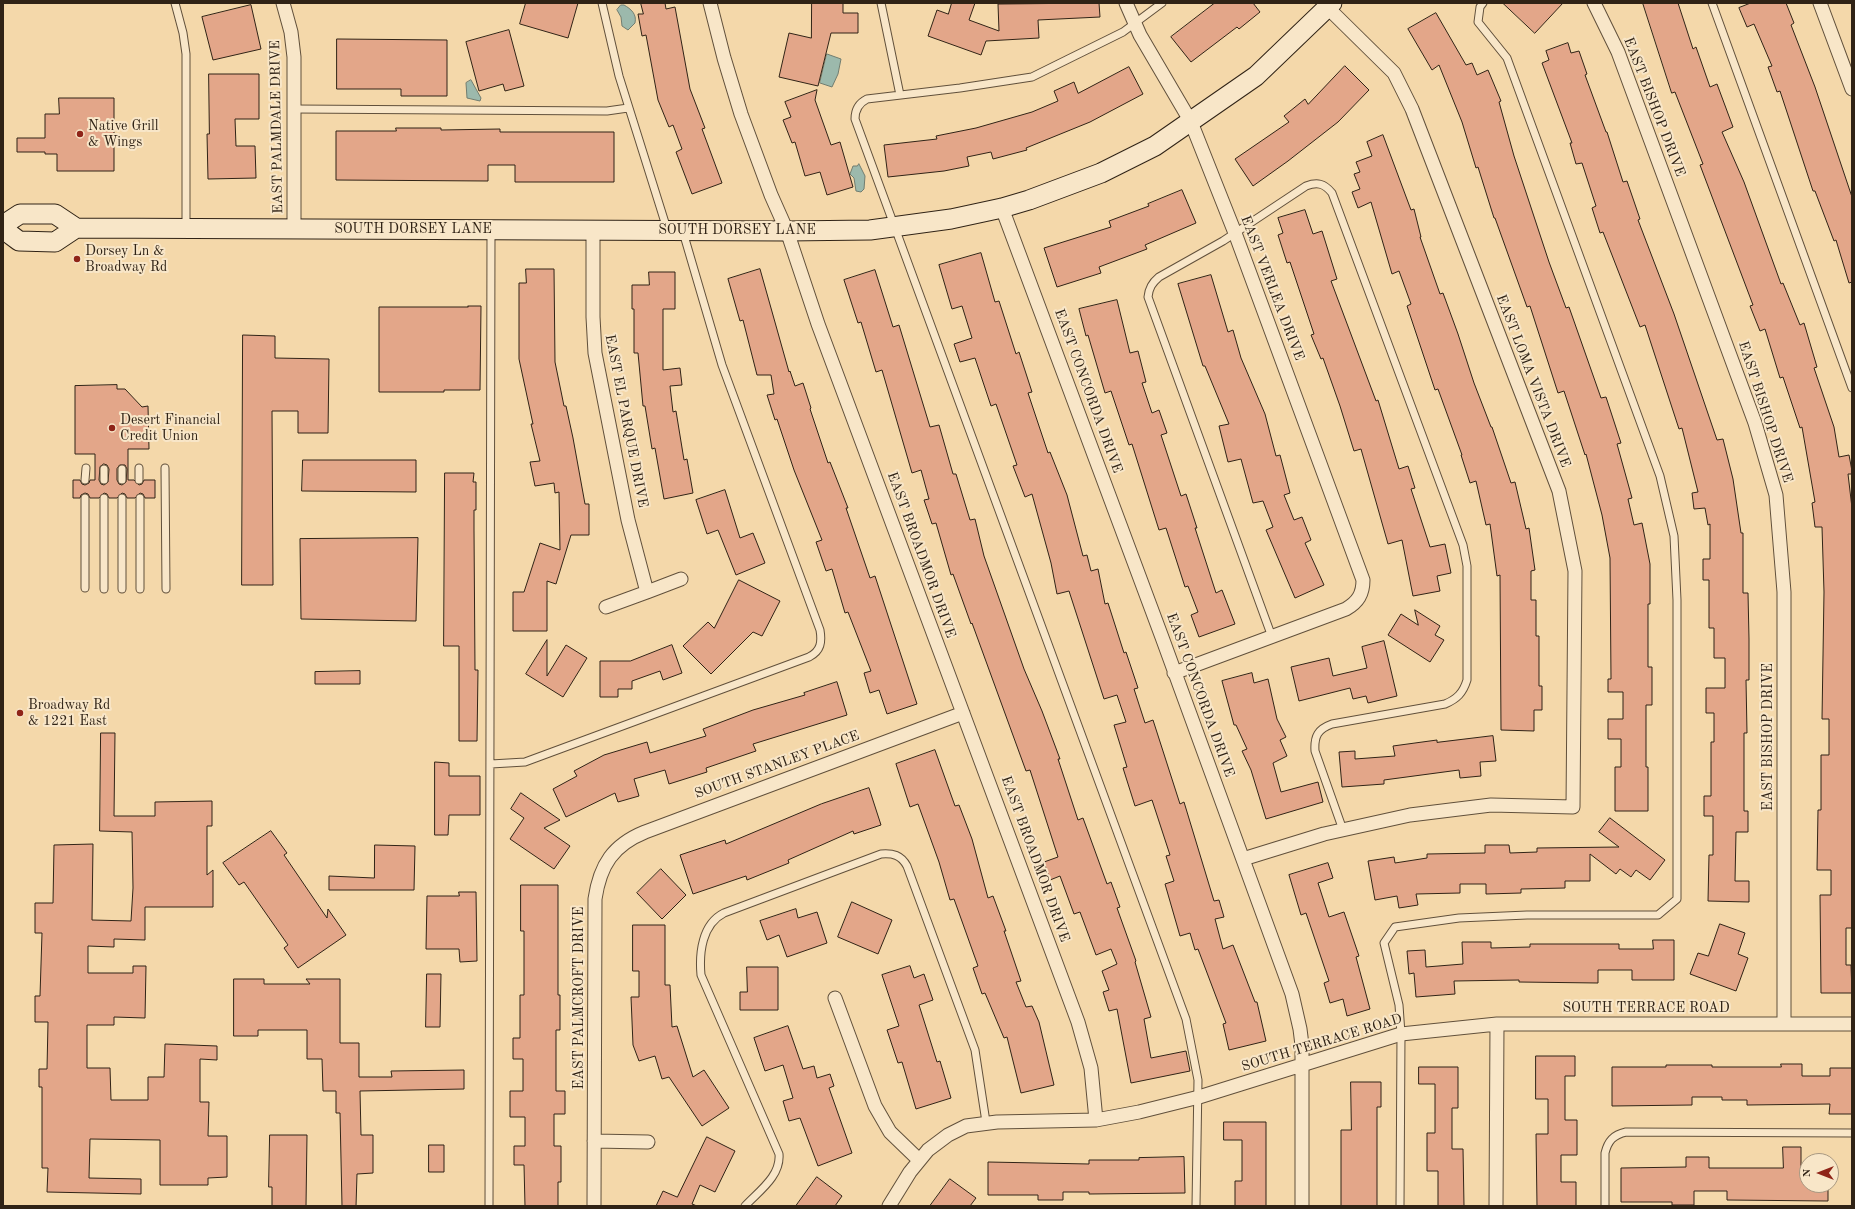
<!DOCTYPE html>
<html>
<head>
<meta charset="utf-8">
<style>
	body { margin:0 }
	#map { position:relative; width:1855px; height:1209px; overflow:hidden; background:#f4d8aa; font-family:"Old Standard TT",serif }
	canvas { display:block }
	.frame { position:absolute; inset:0; border:4px solid #302316; pointer-events:none }
	.north { position:absolute; left:1799px; top:1153px; width:40px; height:40px; box-sizing:border-box; background:#f8e6c8; border:1px solid #a89881; border-radius:50%; rotate:270deg; font-size:11px; font-weight:700; line-height:16px; text-align:center; color:#302316 }
	.north::after { content:''; display:block; margin:auto; width:14px; height:18px; background:#8f2418; clip-path:polygon(50% 0,100% 100%,50% 72%,0 100%) }
</style>
</head>
<body>
<div id="map">
<canvas width="1855" height="1209"></canvas>
<div class="frame"></div>
<div class="north">N</div>
</div>
<script>
const c = document.querySelector('canvas').getContext('2d');
c.lineJoin = 'round';
function fillPath(path, color) {
  c.fillStyle = color;
  c.fill(path, 'evenodd');
}
function stroke(path, color, width, dash) {
  c.strokeStyle = color;
  c.lineWidth = width;
  c.lineCap = dash ? 'butt' : 'round';
  c.setLineDash(dash || []);
  c.stroke(path);
}
function label(font, color, halo, rows, align = 'center') {
  c.font = font + ' "Old Standard TT",serif';
  c.lineWidth = 4;
  c.setLineDash([]);
  c.textBaseline = 'middle';
  c.strokeStyle = halo;
  c.fillStyle = color;
  for (const [text, x, y, turn = 0] of rows) {
    c.save();
    c.translate(x, y);
    c.rotate((+turn || 0) * Math.PI / 180);
    c.textAlign = isNaN(turn) ? turn : align;
    if (halo) c.strokeText(text, 0, 0);
    c.fillText(text, 0, 0);
    c.restore();
  }
}
const water = new Path2D(`
	M621 5H624C631 9 637 14 635 23L628 30 622 26 621 17 617 10Z
	M827 54 841 59 838 74 832 87 820 83Z
	M471 80 481 98 480 101 467 98 466 83Z
	M859 164 865 176 864 189 861 192 856 191 854 178 850 174 853 166H857Z`);
const building = new Path2D(`
	M526 3H578L568 38 520 24Z
	M641 3H665L666 9 675 7 690 89 705 128 702 129 722 183 692 194 676 152 682 149 673 125 669 127 658 100 646 35 642 36 638 14H643Z
	M812 3H843V13H858V33H831L818 86 779 77 789 33 811 38Z
	M952 3H975L969 20 999 31 998 4 1099 3 1100 17 1038 20 1039 38 986 41 981 55 928 36 937 10 948 14Z
	M1215 3H1253L1260 12 1239 29 1237 27 1191 62 1171 37Z
	M1503 3H1563L1535 33Z
	M1643 3H1678L1693 49 1696 47 1710 87 1717 84 1733 127 1722 132 1744 182 1781 284 1783 283 1800 325 1804 323 1817 367 1814 368 1834 427 1839 457 1849 455 1852 471V474H1848L1852 508V928H1846V965H1851L1852 993H1821L1820 895H1831V870H1817L1818 810H1821V755H1829V719H1822L1824 592 1822 527H1815L1812 503 1815 502 1802 427 1800 428 1783 377 1780 378 1765 329 1760 331 1750 306 1753 305 1700 165 1703 164 1675 92 1672 93Z
	M1751 3H1786L1794 23 1791 25 1815 87 1852 197V282L1849 283 1836 240 1834 241 1815 191H1813L1780 91 1777 92 1768 67 1772 66 1754 24 1747 27 1739 8Z
	M251 5 261 49 213 60 202 17Z
	M1436 13 1466 65 1472 63 1477 75 1488 70 1501 101 1499 102 1514 156 1549 262 1566 308 1569 307 1601 398 1606 397 1621 443 1617 444 1632 498 1628 499 1634 525 1642 523 1650 564V604H1648V667H1652V705H1646V767H1648V811H1615V767H1621V739H1608V719H1623V692H1608V679H1611L1610 558 1602 515 1586 454 1585 455 1564 391 1558 393 1530 306 1527 307 1495 218H1494L1478 167 1476 168 1462 122 1439 65 1432 70 1408 29Z
	M509 30 524 86 505 91 503 84 479 91 466 42Z
	M337 39 447 40V96H401V89H337Z
	M1568 43 1571 53 1579 51 1587 74 1585 75 1606 132H1607L1623 182 1627 181 1640 219 1638 220 1674 314 1717 440 1723 439 1733 479 1741 533H1743V593H1748L1749 639V680H1746L1747 733H1744V811H1748V832H1736L1735 881H1749V902L1708 901 1709 855H1713V816H1704V796H1711V742H1714V713H1706V688H1725V658H1714V628H1709V580H1703V559H1710V524L1708 525 1705 508 1694 509 1692 493 1698 492 1682 428 1679 429 1645 325 1640 327 1603 232 1600 233 1592 208 1596 206 1582 163 1576 164 1570 143H1572L1542 63 1549 60 1546 51Z
	M1345 66 1369 90 1338 122 1288 161 1253 186 1235 159 1289 122 1284 116 1305 99 1308 104Z
	M1129 67 1143 94 1090 122 1026 148 1027 150 993 159 991 152 967 157 969 166 944 171 888 177 884 145 937 139 936 136 976 128 1032 112 1058 101 1054 91 1074 82 1078 93Z
	M209 74H259V119H235L236 146H255L256 178 208 179 207 134H209Z
	M817 90 815 100 831 145 840 142 853 187 827 195 820 172 805 176 795 142 792 143 783 120 791 117 785 102Z
	M59 98H114V171H57V154H45V152H17V138H45V114H59Z
	M396 128H441V130L500 129V132H614V182H515V165H488V181L336 180V131H396Z
	M1383 135 1411 210 1414 209 1421 237H1420L1440 294 1443 293 1458 334 1474 383 1491 427H1492L1511 483 1515 482 1526 529 1529 528 1535 570 1531 571V600H1536V636H1539V686H1542V710H1534V731L1501 730 1500 575 1497 576 1490 524 1486 525 1476 481 1470 483 1461 455H1462L1438 389 1435 390 1407 306 1411 304 1399 271 1392 274 1371 202 1358 208 1352 192 1360 189 1354 174 1360 172 1356 162 1372 156 1367 142Z
	M1182 190 1196 223 1145 245 1147 249 1099 267 1101 273 1057 287 1044 248 1111 227 1109 221 1149 206 1148 204Z
	M1305 210 1313 234 1322 231 1337 279 1331 281 1376 401 1378 400 1399 469 1408 466 1415 488 1411 489 1430 547 1445 544 1451 573 1437 576 1440 591 1413 596 1402 540 1388 544 1361 449 1354 451 1340 406 1323 358 1321 359 1311 335 1314 334 1290 262 1287 263 1278 235 1283 233 1278 218Z
	M981 253 995 302 999 301 1016 354 1019 352 1032 392 1028 393 1048 453 1050 452 1067 495 1083 556 1087 555 1091 571 1098 569 1105 604 1108 603 1124 653 1126 652 1138 688 1134 689 1145 723 1153 720 1180 804 1184 802 1214 901 1219 900 1224 917 1215 919 1223 949 1233 945 1255 1002H1257L1266 1041 1229 1050 1223 1024 1226 1023 1198 949 1195 950 1190 933 1180 936 1165 884 1174 881 1166 856 1170 855 1152 800 1135 806 1123 768 1127 767 1114 725 1126 722 1117 695 1104 699 1069 591 1057 594 1051 563 1032 494 1025 497 1013 466 1017 465 996 404 991 406 975 358 960 362 954 344 972 338 962 306 952 309 939 265Z
	M526 269H554L555 362 564 406H566L573 438 585 504H589V535H571L556 584 547 581V631H513V592H524L540 543 560 550 559 492 555 493 554 483 535 486 530 462 540 461 531 424H533L519 359V283H526Z
	M760 269 789 372 790 371 795 386 803 383 811 408 810 409 828 463 830 462 848 508H846L870 578 875 576 917 704 887 714 879 690 870 693 864 673 871 671 848 612 845 613 832 569 826 571 816 542 822 540 794 470 777 419 775 420 767 395 774 394 771 375H757L743 320 740 321 728 279Z
	M875 270 893 327 899 325 930 427 939 425 953 474H956L970 520 975 519 984 556 1024 669 1042 711 1060 759H1058L1078 820 1083 818 1107 884 1111 882 1120 907 1117 908 1136 961 1135 962 1151 1017 1144 1019 1151 1058 1186 1051 1190 1071 1131 1083 1117 1009 1109 1011 1103 992 1109 990 1102 971 1117 964 1111 949 1096 955 1080 912 1074 914 1060 876 1050 880 1044 862 1058 857 1030 770 1026 771 972 623 971 624 953 574 951 575 936 523 932 524 924 500 929 499 921 470 912 473 882 370 876 372 861 322 858 323 844 280Z
	M649 272H675V309H663V370L680 368 682 385 670 386 673 412 676 411 684 460 687 459 693 493 664 499 655 448 652 449 645 406H643L638 353H634V309H632V285H649Z
	M1211 275 1228 332 1233 330 1241 358 1265 414 1276 456 1280 455 1290 493 1284 495 1294 520 1302 517 1311 540 1305 543 1324 585 1295 598 1266 530 1273 527 1263 501 1253 503 1241 459 1228 462 1219 426 1229 424 1205 366H1203L1178 284Z
	M1117 300 1130 353 1138 351 1146 382 1142 383 1152 413 1159 410 1167 433 1161 435 1181 496 1186 494 1197 528H1195L1216 593 1222 590 1235 624 1199 637 1191 615 1198 612 1188 586 1185 587 1166 528 1159 530 1132 444 1129 445 1111 391 1105 393 1088 335 1086 336 1079 309Z
	M468 306H481L480 390H444V392H379V307H468Z
	M243 335 275 336V358L329 359 328 433H298V411H272L273 585H242Z
	M117 385V389H125L142 407 148 406 149 449H128V480H134L139 485 142 484 144 480H155V498H145L143 494 140 493 135 498H127L125 494 122 493 117 498H109L107 494 104 493 99 498H90L88 494 85 493 81 495 80 498H73V480H80L82 484 85 485 89 483 90 480H95V454H75V386ZM104 464 107 465 109 469 108 482 104 485 101 484 99 480 100 467ZM120 465H125L127 469 126 482 122 485 119 484 117 480V469Z
	M303 460H416V492L302 491Z
	M445 473H474L473 482H476V510H474V530L475 670H478L477 741H459V646H444Z
	M725 490 740 538 753 533 765 563 736 575 718 530 707 534 696 500Z
	M418 538 416 621 301 619 300 539Z
	M739 580 780 601 762 636 753 632 711 674 683 646 708 622 714 628Z
	M1415 610 1440 626 1435 635 1444 640 1430 662 1388 635 1401 614 1418 625Z
	M547 640V676L566 645 587 658 563 697 526 674Z
	M1384 641 1397 696 1368 703 1366 696 1353 699 1350 688 1299 701 1291 667 1329 658 1333 676 1367 668 1362 647Z
	M672 645 682 673 663 680 660 671 632 681V689H618V697H600V661H630Z
	M360 671V684H315V672Z
	M1252 673 1254 683 1268 679 1277 719 1286 737 1280 740 1287 756 1273 763 1281 792 1318 782 1323 802 1266 819 1251 770 1242 751 1247 749 1236 725H1234L1222 681Z
	M837 682 847 715 753 744 756 751 706 768 707 772 669 784 665 770 634 779 639 796 618 802 615 793 566 817 553 789 577 776 574 771 604 755 647 742 650 753 706 736 703 729 753 710 805 695 804 693Z
	M101 733H115L114 816H155V802L212 801V826H207V875L213 870V907H145V940L114 939V947L88 946V973H133V966H146L145 1018 114 1017V1025H87V1068H110L111 1100H148V1077H164L165 1044 217 1046V1060L200 1059V1102H209L208 1136H227V1177L208 1178V1185H160V1140L90 1139 89 1178 141 1179V1194L47 1192 48 1168H42V1087H39V1069H47L48 1022H35V996H40L42 933H35V903H53L54 845 93 844 92 920 131 921 133 888 132 832 100 831Z
	M1493 736 1496 761 1480 762 1481 776 1460 778 1459 770 1384 780V784L1342 787 1339 752 1355 751V759L1395 756 1393 746 1437 740V742Z
	M935 750 955 806 959 805 972 839 988 898 993 896 1006 931H1004L1021 981 1016 982 1026 1007 1032 1006 1039 1022 1054 1085 1021 1093 1007 1037 1004 1038 985 993 982 994 973 968 978 966 954 899 950 900 939 862 918 804 910 807 896 764Z
	M435 762 449 763V776H480V815H449L448 835H435Z
	M869 788 881 825 854 834 853 831 788 860 789 863 747 880 746 876 693 894 680 855 725 840 726 844 821 804Z
	M521 793 560 820 544 828 570 846 554 869 510 839 524 818 511 809Z
	M1610 818 1665 860 1650 880 1636 870 1631 877 1620 869 1616 874 1590 854V881H1565V888L1521 889V893L1486 894V884H1460V893L1416 894 1418 905 1399 908 1397 896 1375 900 1368 861 1394 857 1395 863 1427 858V854L1485 853V845H1509L1510 853 1537 852V848L1619 847 1599 832Z
	M271 831 287 853 284 855 327 918 328 909 346 935 298 968 284 948 288 945 244 882 239 885 223 863Z
	M375 845 415 846 414 890H329V876L374 878Z
	M1328 863 1333 878 1318 883 1329 917 1344 912 1359 956 1356 957 1370 1009 1347 1016 1343 999 1330 1003 1324 983 1329 981 1306 913 1301 915 1289 875Z
	M661 869 686 895 662 919 637 893Z
	M521 885H558V995H560V1030H556V1091H565V1114H554V1146H561V1182H558V1206H525L524 1165H514V1146H525V1117H510V1091H523V1059H513V1038H520V995H524V931H521Z
	M459 892H476L477 961 460 962 459 949H426L427 896H459Z
	M852 902 892 920 878 954 838 937Z
	M796 909 798 918 817 912 827 943 787 957 779 935 767 940 760 921Z
	M1720 924 1745 933 1738 954 1748 958 1736 991 1690 974 1698 953 1708 956Z
	M633 925H665V985H670L672 1027 677 1026 693 1077 704 1070 729 1108 702 1126 669 1077 662 1079 655 1056 639 1061 633 1045 631 997H639V971H633Z
	M1653 940H1674V980H1632V970H1598V983L1519 982V980L1454 981 1455 994 1416 997 1414 973 1409 974 1407 951 1425 950 1426 967 1463 964 1462 942H1491V948L1530 947V944H1619V949H1653Z
	M910 966 914 978 924 974 933 1000 919 1005 937 1062 940 1061 951 1098 916 1109 902 1062 898 1063 887 1030 899 1026 882 975Z
	M747 967H778V1010H740V992H747Z
	M427 974H441L440 1027H426Z
	M234 979H264V984H310L306 979H340V1043H359V1077H392L391 1071 464 1070V1089L360 1091 361 1135H373V1173L357 1174 356 1206H342L340 1113H336V1091H323L322 1059H307V1030H258V1036H234Z
	M788 1026 803 1069 814 1066 817 1078 830 1074 834 1086 829 1088 852 1153 818 1166 800 1118 789 1121 783 1101 793 1098 783 1065 765 1071 754 1038Z
	M1536 1056H1575V1076H1565V1120H1577V1155H1561V1182H1576V1206H1537L1536 1134H1548V1099H1536Z
	M1781 1064H1802V1076H1830V1068H1852V1114H1829L1830 1104 1747 1105V1100H1722V1097H1692V1105L1612 1106V1067H1666V1065H1712V1067H1781Z
	M1419 1067H1458V1108H1452V1149H1463L1464 1206H1438V1171H1427V1133H1435V1084H1419Z
	M1351 1082H1381V1107H1377V1206H1341V1130H1351Z
	M1224 1122H1266V1206H1235V1181H1242V1140H1224Z
	M270 1135H307L306 1206H272V1187H269Z
	M707 1137 735 1151 715 1192 700 1185 692 1204 697 1206H656L663 1191 677 1197Z
	M429 1145H444V1172H429Z
	M1783 1147H1801V1167H1807V1185H1828V1201L1727 1200V1191H1694V1205H1672V1202H1621V1168L1686 1167V1157H1709V1168H1783Z
	M1184 1157 1185 1193 1089 1194V1192H1063V1200H1038V1195H988V1162L1089 1164V1160H1139V1158Z
	M817 1177 842 1196 835 1206H796Z
	M950 1179 976 1198 970 1206H930Z`);
const lane = new Path2D(`
	M175 3 183 33 186 54V228
	M602 3 619 76 667 229
	M881 3 900 95
	M1162 3 1123 32 1032 77 960 88 867 99C859 103 855 110 855 119L1186 1019 1198 1080 1196 1206
	M1712 3 1852 388
	M295 109 607 111 628 108
	M139 468V480
	M165 468 166 589
	M104 469V480
	M122 469V480
	M85 480 86 468
	M85 498V588
	M104 498V589
	M122 498V589
	M140 498V589
	M1272 637 1148 297C1149 288 1152 283 1159 277L1223 241 1306 186C1317 182 1324 183 1332 193L1463 545 1467 566V680C1463 693 1457 699 1445 704L1332 724C1318 729 1314 736 1315 751L1343 830
	M491 764 525 762 809 657C821 651 822 642 820 630L722 365 683 232
	M489 1206 491 230
	M745 1206C759 1191 781 1176 779 1154L701 975C699 953 702 924 724 913L881 854C893 853 901 855 907 866L975 1050 986 1122
	M1400 1206 1401 1034 1399 1005 1384 943 1395 927 1459 918 1527 915H1658L1677 899V600L1674 536 1660 476 1507 58 1478 22 1480 7 1483 3
	M1605 1206V1153C1608 1141 1613 1135 1626 1132L1852 1133`);
const street = new Path2D(`
	M283 3 291 32 294 57V228
	M710 3 724 58 741 114 771 195 787 231 818 324 1078 1022 1091 1068 1096 1120
	M1126 3 1140 35 1191 122 1235 233 1363 580C1363 594 1358 602 1346 609L1174 673
	M1594 3 1618 52 1755 423 1776 495 1784 592V1024
	M1820 3 1852 89
	M1002 208 1163 640 1292 994 1300 1029 1302 1045V1206
	M593 230V317L595 353 628 520 647 592 606 607
	M647 592 681 579
	M1243 859 1324 834 1410 815 1491 805 1573 807 1575 571 1559 491 1412 109 1394 73 1328 8
	M835 998 875 1106 890 1132 919 1160
	M594 1141 648 1142
	M594 1206 595 899C600 865 613 845 645 832L963 713
	M889 1206 910 1172 928 1150 948 1135 966 1126 997 1122 1096 1120 1139 1112 1199 1097 1401 1034 1497 1024H1852
	M1496 1206 1497 1024`);
const secondary = new Path2D(`
	M3 225 20 214H55L76 228 787 231 870 230 951 219 1002 208 1029 200 1101 173 1155 146 1256 76 1332 3
	M3 229 19 241 55 242 76 228`);
const markers = [
	[80,134,4,"#8f2418"],
	[77,259,4,"#8f2418"],
	[112,428,4,"#8f2418"],
	[20,713,4,"#8f2418"]
];
const streetNames = [
	["EAST BISHOP DRIVE",1654,107,69],
	["EAST PALMDALE DRIVE",277,127,-91],
	["SOUTH DORSEY LANE",413,229],
	["SOUTH DORSEY LANE",737,230],
	["EAST VERLEA DRIVE",1272,288,69],
	["EAST LOMA VISTA DRIVE",1533,381,69],
	["EAST CONCORDA DRIVE",1088,391,70],
	["EAST BISHOP DRIVE",1765,412,72],
	["EAST EL PARQUE DRIVE",626,421,79],
	["EAST BROADMOR DRIVE",921,555,70],
	["EAST CONCORDA DRIVE",1200,695,70],
	["EAST BISHOP DRIVE",1768,737,-90],
	["SOUTH STANLEY PLACE",777,765,-20],
	["EAST BROADMOR DRIVE",1035,859,70],
	["EAST PALMCROFT DRIVE",579,998,-90],
	["SOUTH TERRACE ROAD",1646,1008],
	["SOUTH TERRACE ROAD",1322,1043,-17]
];
const poiNames = [
	["Native Grill",88,126],
	["& Wings",88,142],
	["Dorsey Ln &",85,251],
	["Broadway Rd",85,267],
	["Desert Financial",120,420],
	["Credit Union",120,436],
	["Broadway Rd",28,705],
	["& 1221 East",28,721]
];
fillPath(water, '#9cb9ac');
stroke(water, '#717d70', 1);
fillPath(building, '#e3a689');
stroke(building, '#302316', 1);
stroke(lane, '#61503b', 9);
stroke(street, '#61503b', 15);
stroke(secondary, '#302316', 21);
stroke(lane, '#f8e6c8', 7);
stroke(street, '#f8e6c8', 13);
stroke(secondary, '#f8e6c8', 19);
for (const [x, y, r, color] of markers) {
  const dot = new Path2D();
  dot.arc(x, y, r, 0, 2 * Math.PI);
  c.fillStyle = color;
  c.fill(dot);
  stroke(dot, '#f8e6c8', 1.5);
}
label('14px', '#302316', '#f8e6c8', streetNames);
label('14px', '#302316', '#f8e6c8', poiNames, 'left');
</script>
</body>
</html>
